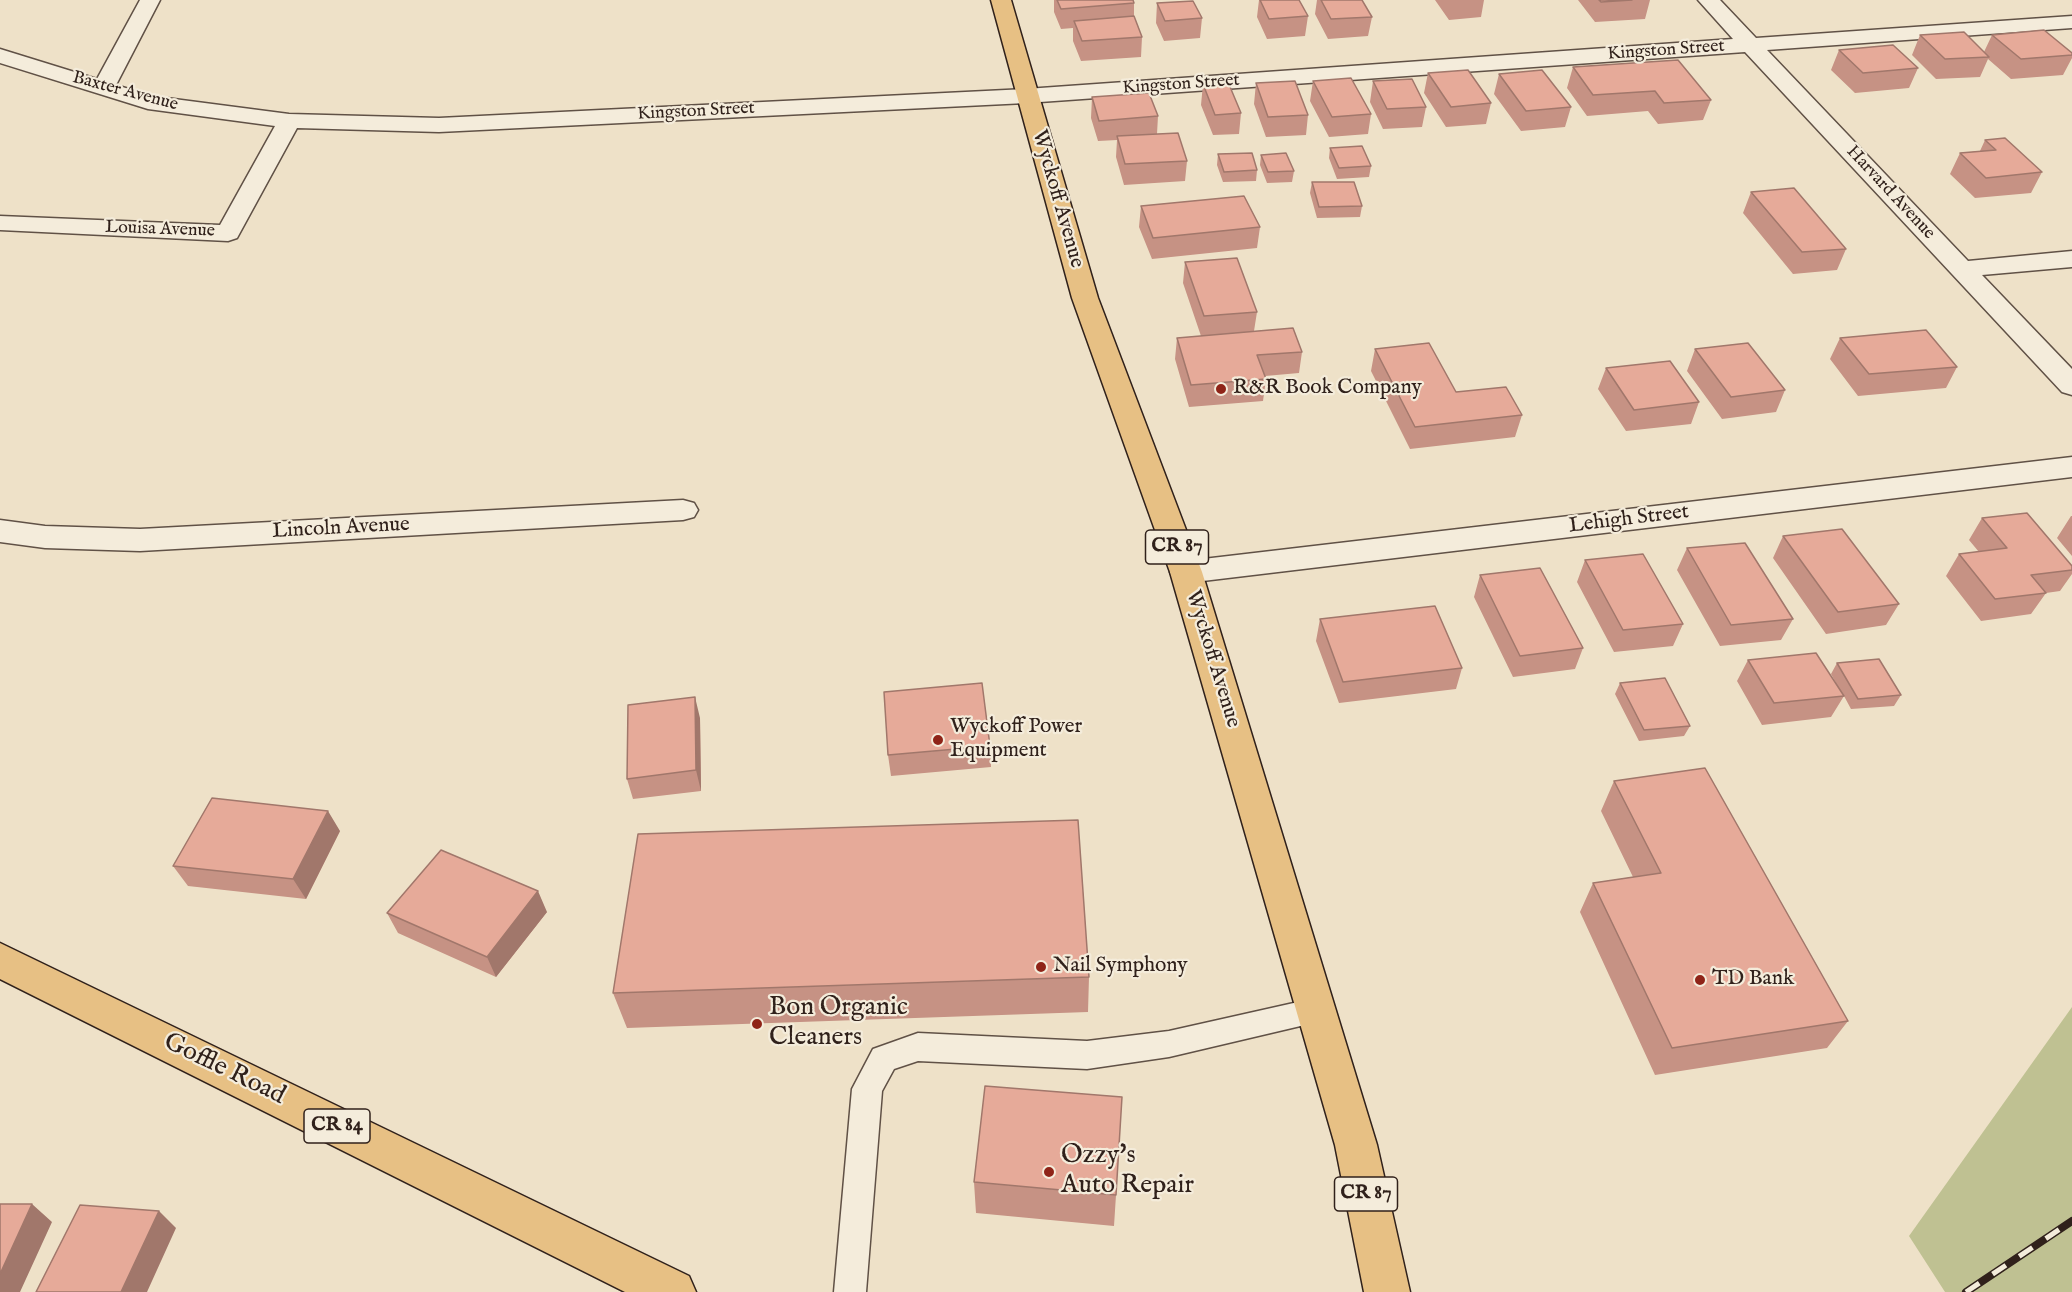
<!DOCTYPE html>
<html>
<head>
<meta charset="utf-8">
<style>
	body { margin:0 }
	canvas { display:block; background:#eee1c8 }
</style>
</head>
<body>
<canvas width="2072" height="1292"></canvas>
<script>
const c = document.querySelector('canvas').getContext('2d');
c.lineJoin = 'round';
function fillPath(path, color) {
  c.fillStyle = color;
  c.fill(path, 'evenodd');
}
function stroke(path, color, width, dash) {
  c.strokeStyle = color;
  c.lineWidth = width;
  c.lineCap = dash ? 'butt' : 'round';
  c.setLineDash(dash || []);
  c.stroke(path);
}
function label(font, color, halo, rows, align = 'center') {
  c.font = font + ' "IM FELL English",serif';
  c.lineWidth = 4.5;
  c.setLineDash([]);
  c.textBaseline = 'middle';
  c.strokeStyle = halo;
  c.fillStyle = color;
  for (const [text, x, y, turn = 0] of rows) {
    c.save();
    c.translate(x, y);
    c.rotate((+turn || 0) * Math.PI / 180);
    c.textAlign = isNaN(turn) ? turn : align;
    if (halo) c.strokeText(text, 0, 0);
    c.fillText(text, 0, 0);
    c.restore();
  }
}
const green = new Path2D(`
	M2072 1007V1292H1945L1909 1236Z`);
const service = new Path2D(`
	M1316 998 1326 1002 1331 1011 1326 1020 1169 1057 1087 1069 918 1061 894 1069 882 1091 866 1292H834L852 1089 873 1049 918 1033 1087 1041 1169 1031Z`);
const minor = new Path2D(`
	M140 0H160L116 85 151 96 289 114 439 118 1026 89 1733 39 1698 0H1720L1756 38 2072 16V28L1767 50 1968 261 2072 251V267L1982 275 2072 369V395L2062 392 1745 52 1026 103 439 132 297 128 237 238 228 241 0 230V216L220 225 275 126 148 109 0 63V49L97 79Z
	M2072 457V477L1186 583 1175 580 1170 572 1175 564 1186 561Z
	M683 500 694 503 698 510 694 517 683 520 140 551 45 548 0 542V520L45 526 140 529Z`);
const primary = new Path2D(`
	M991 0H1011L1098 298 1202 572 1377 1145 1410 1292H1364L1335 1145 1170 572 1072 298Z
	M0 943 689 1276 696 1292H625L0 979Z`);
const rail = new Path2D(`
	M1966 1292 2072 1221`);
const wall = new Path2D(`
	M1054 0H1133L1134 3V16L1142 37 1141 57 1081 61 1073 41V28L1061 29 1054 12Z
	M1259 0H1299L1308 16 1305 36 1267 39 1257 17Z
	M1317 0H1362L1372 17 1368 36 1328 39 1315 14Z
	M1435 0H1484L1481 17 1449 20Z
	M1578 0H1650L1645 19 1595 22Z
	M1157 3 1202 18 1200 38 1164 41 1156 23Z
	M1920 35 1984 52 1992 35 2072 53V58L2063 75 2011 79 1988 59 1980 77 1936 79 1912 55Z
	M1839 50 1918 68 1909 88 1855 93 1831 70Z
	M1573 67 1711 100 1703 120 1658 124 1648 111 1587 116 1567 88Z
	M1428 73 1491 103 1486 124 1446 127 1424 93Z
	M1499 74 1571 107 1565 127 1521 131 1494 94Z
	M1313 81 1371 114 1368 134 1329 137 1310 101Z
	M1373 81 1426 107 1422 127 1383 129 1370 102Z
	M1256 83 1308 115 1306 135 1266 137 1254 104Z
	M1203 84 1241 113 1239 134 1213 135 1201 105Z
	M1092 97 1158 116 1157 134 1187 161 1185 181 1124 185 1116 157 1117 140 1098 141 1091 118Z
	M1985 140 2042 172 2031 193 1975 198 1950 174 1960 153 1980 151Z
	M1330 148 1371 166 1369 177 1337 179 1329 158Z
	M1218 154 1257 170 1256 181 1223 182 1217 165Z
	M1261 155 1294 171 1292 182 1267 183 1260 165Z
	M1312 182 1362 206 1360 217 1317 218 1310 193Z
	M1751 192 1846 249 1837 270 1793 274 1743 213Z
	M1141 206 1260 227 1257 248 1152 259 1139 227Z
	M1185 262 1257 312 1254 331 1302 352 1299 373 1265 376 1266 379 1263 401 1189 407 1175 359 1177 338 1201 336 1183 283Z
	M1840 338 1957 367 1946 388 1858 396 1830 359Z
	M1375 349 1456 392 1522 415 1515 437 1410 449 1371 371Z
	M1695 349 1785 390 1776 412 1722 419 1687 371Z
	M1606 368 1699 402 1691 424 1626 431 1598 389Z
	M2071 516H2072V556L2057 538Z
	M1982 518 2072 566V574L2060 591 2046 593 2031 614 1981 621 1946 576 1959 554 1979 552 1969 540Z
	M1783 536 1899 604 1886 625 1826 634 1773 558Z
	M1687 548 1793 619 1781 640 1720 646 1677 570Z
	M1585 560 1683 624 1673 646 1614 652 1577 582Z
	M1480 575 1583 648 1575 669 1513 677 1474 597Z
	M1320 619 1462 668 1456 689 1339 703 1316 641Z
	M1748 660 1836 683 1831 674 1837 663 1901 695 1894 706 1851 709 1844 696 1831 717 1762 725 1737 681Z
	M1620 683 1690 726 1684 736 1639 741 1615 694Z
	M700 718 701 791 633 799 627 779Z
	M990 746 991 767 891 776 888 755Z
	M1614 781 1848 1021 1827 1048 1655 1075 1580 912 1593 883 1633 877 1601 811Z
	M340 831 306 899 188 886 173 866Z
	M547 912 496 977 398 933 387 913Z
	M1089 977 1088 1012 627 1028 613 993Z
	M974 1182 1116 1195 1114 1226 976 1213Z`);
const shadedWall = new Path2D(`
	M695 697 700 718 701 791 696 770Z
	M328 811 340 831 306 899 293 879Z
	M538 891 547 912 496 977 487 957Z
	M32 1204 52 1222 20 1292H0V1274Z
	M159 1211 176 1228 147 1292H121Z`);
const building = new Path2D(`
	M1057 0H1133L1134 3 1061 9Z
	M1260 0H1299L1308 16 1269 19Z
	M1321 0H1362L1372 17 1331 19Z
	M1599 0H1632L1601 2Z
	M1193 1 1202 18 1165 21 1157 3Z
	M1134 16 1142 37 1082 41 1074 21Z
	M2044 30 2072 53V55L2021 59 1992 35Z
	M1964 32 1989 57 1945 59 1920 35Z
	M1893 45 1918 68 1863 73 1839 50Z
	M1678 60 1711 100 1664 103 1655 91 1593 95 1573 67Z
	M1468 70 1491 103 1451 107 1428 73Z
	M1542 70 1571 107 1526 111 1499 74Z
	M1351 78 1371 114 1332 117 1313 81Z
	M1412 79 1426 107 1387 109 1373 81Z
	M1295 81 1308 115 1268 117 1256 83Z
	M1228 82 1241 113 1215 115 1203 84Z
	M1149 93 1158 116 1099 121 1092 97Z
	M1178 133 1187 161 1125 164 1117 136Z
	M2005 138 2042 172 1986 178 1960 153 1996 150 1985 140Z
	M1362 146 1371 166 1339 168 1330 148Z
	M1252 153 1257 170 1224 172 1218 154Z
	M1286 153 1294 171 1268 172 1261 155Z
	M1312 182H1354L1362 206 1319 207Z
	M1794 188 1846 249 1802 252 1751 192Z
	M1244 196 1260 227 1153 238 1141 206Z
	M1237 258 1257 312 1204 316 1185 262Z
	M1293 328 1302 352 1257 355 1266 379 1191 385 1177 338Z
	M1926 330 1957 367 1869 374 1840 338Z
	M1429 343 1456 392 1506 387 1522 415 1415 427 1375 349Z
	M1748 343 1785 390 1731 397 1695 349Z
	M1670 361 1699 402 1634 410 1606 368Z
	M2027 513 2072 566V570L2031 575 2046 593 1995 599 1959 554 2007 548 1982 518Z
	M1842 529 1899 604 1838 612 1783 536Z
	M1745 543 1793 619 1731 625 1687 548Z
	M1643 554 1683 624 1623 630 1585 560Z
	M1540 568 1583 648 1520 656 1480 575Z
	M1435 606 1462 668 1343 682 1320 619Z
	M1816 653 1844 696 1774 703 1748 660Z
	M1879 659 1901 695 1858 699 1837 663Z
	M1665 678 1690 726 1644 730 1620 683Z
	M982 683 990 746 888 755 884 692Z
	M695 697 696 770 627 779 628 705Z
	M1705 768 1848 1021 1672 1048 1593 883 1661 873 1614 781Z
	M212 798 328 811 293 879 173 866Z
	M1078 820 1089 977 613 993 638 834Z
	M441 850 538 891 487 957 387 913Z
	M985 1086 1122 1097 1116 1195 974 1182Z
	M0 1204H32L0 1274Z
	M80 1205 159 1211 121 1292H36Z`);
const markers = [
	[1221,389,6,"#8f2418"],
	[938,740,6,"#8f2418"],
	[1041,967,6,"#8f2418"],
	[1700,980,6,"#8f2418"],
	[757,1024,6,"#8f2418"],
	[1049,1172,6,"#8f2418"]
];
const farStreetnames = [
	["Kingston Street",1666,51,-4],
	["Kingston Street",1181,85,-4],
	["Baxter Avenue",125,92,15],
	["Kingston Street",696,112,-3],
	["Harvard Avenue",1890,193,47],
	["Louisa Avenue",160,230,2]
];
const shields = [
	[1177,547,63],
	[337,1126,66],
	[1366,1194,63]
];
const shieldNames = [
	["CR 87",1177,547],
	["CR 84",337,1126],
	["CR 87",1366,1194]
];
const streetNames = [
	["Wyckoff Avenue",1057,199,74],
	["Lehigh Street",1629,520,-7],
	["Lincoln Avenue",341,529,-3],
	["Wyckoff Avenue",1212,659,73]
];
const poiNames = [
	["R&R Book Company",1233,389],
	["Wyckoff Power",950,728],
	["Equipment",950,752],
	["Nail Symphony",1053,967],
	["TD Bank",1712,980]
];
const nearPoinames = [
	["Bon Organic",769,1009],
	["Cleaners",769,1039],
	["Ozzy's",1061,1157],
	["Auto Repair",1061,1187]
];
const nearStreetnames = [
	["Goffle Road",224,1070,26]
];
fillPath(green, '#bfc192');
stroke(service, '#605146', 3);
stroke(minor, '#605146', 3);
stroke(primary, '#30211b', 3);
fillPath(service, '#f4ecdb');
fillPath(minor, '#f4ecdb');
fillPath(primary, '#e7c084');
stroke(rail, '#30211b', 8);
stroke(rail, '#f4ecdb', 5, [16]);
fillPath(wall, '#c69284');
fillPath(shadedWall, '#a1776b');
fillPath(building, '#e6aa99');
stroke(building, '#a1776b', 1.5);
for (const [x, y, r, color] of markers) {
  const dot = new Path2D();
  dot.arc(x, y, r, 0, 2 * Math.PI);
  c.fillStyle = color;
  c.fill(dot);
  stroke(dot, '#f4ecdb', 2);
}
label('18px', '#30211b', '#f4ecdb', farStreetnames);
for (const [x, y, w] of shields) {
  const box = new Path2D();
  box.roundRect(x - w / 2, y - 17, w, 34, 4.5);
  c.fillStyle = '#f4ecdb';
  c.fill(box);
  stroke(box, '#30211b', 1.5);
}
label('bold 20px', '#30211b', null, shieldNames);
label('21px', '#30211b', '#f4ecdb', streetNames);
label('21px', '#30211b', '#f4ecdb', poiNames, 'left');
label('26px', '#30211b', '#f4ecdb', nearPoinames, 'left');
label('26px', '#30211b', '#f4ecdb', nearStreetnames);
</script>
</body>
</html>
